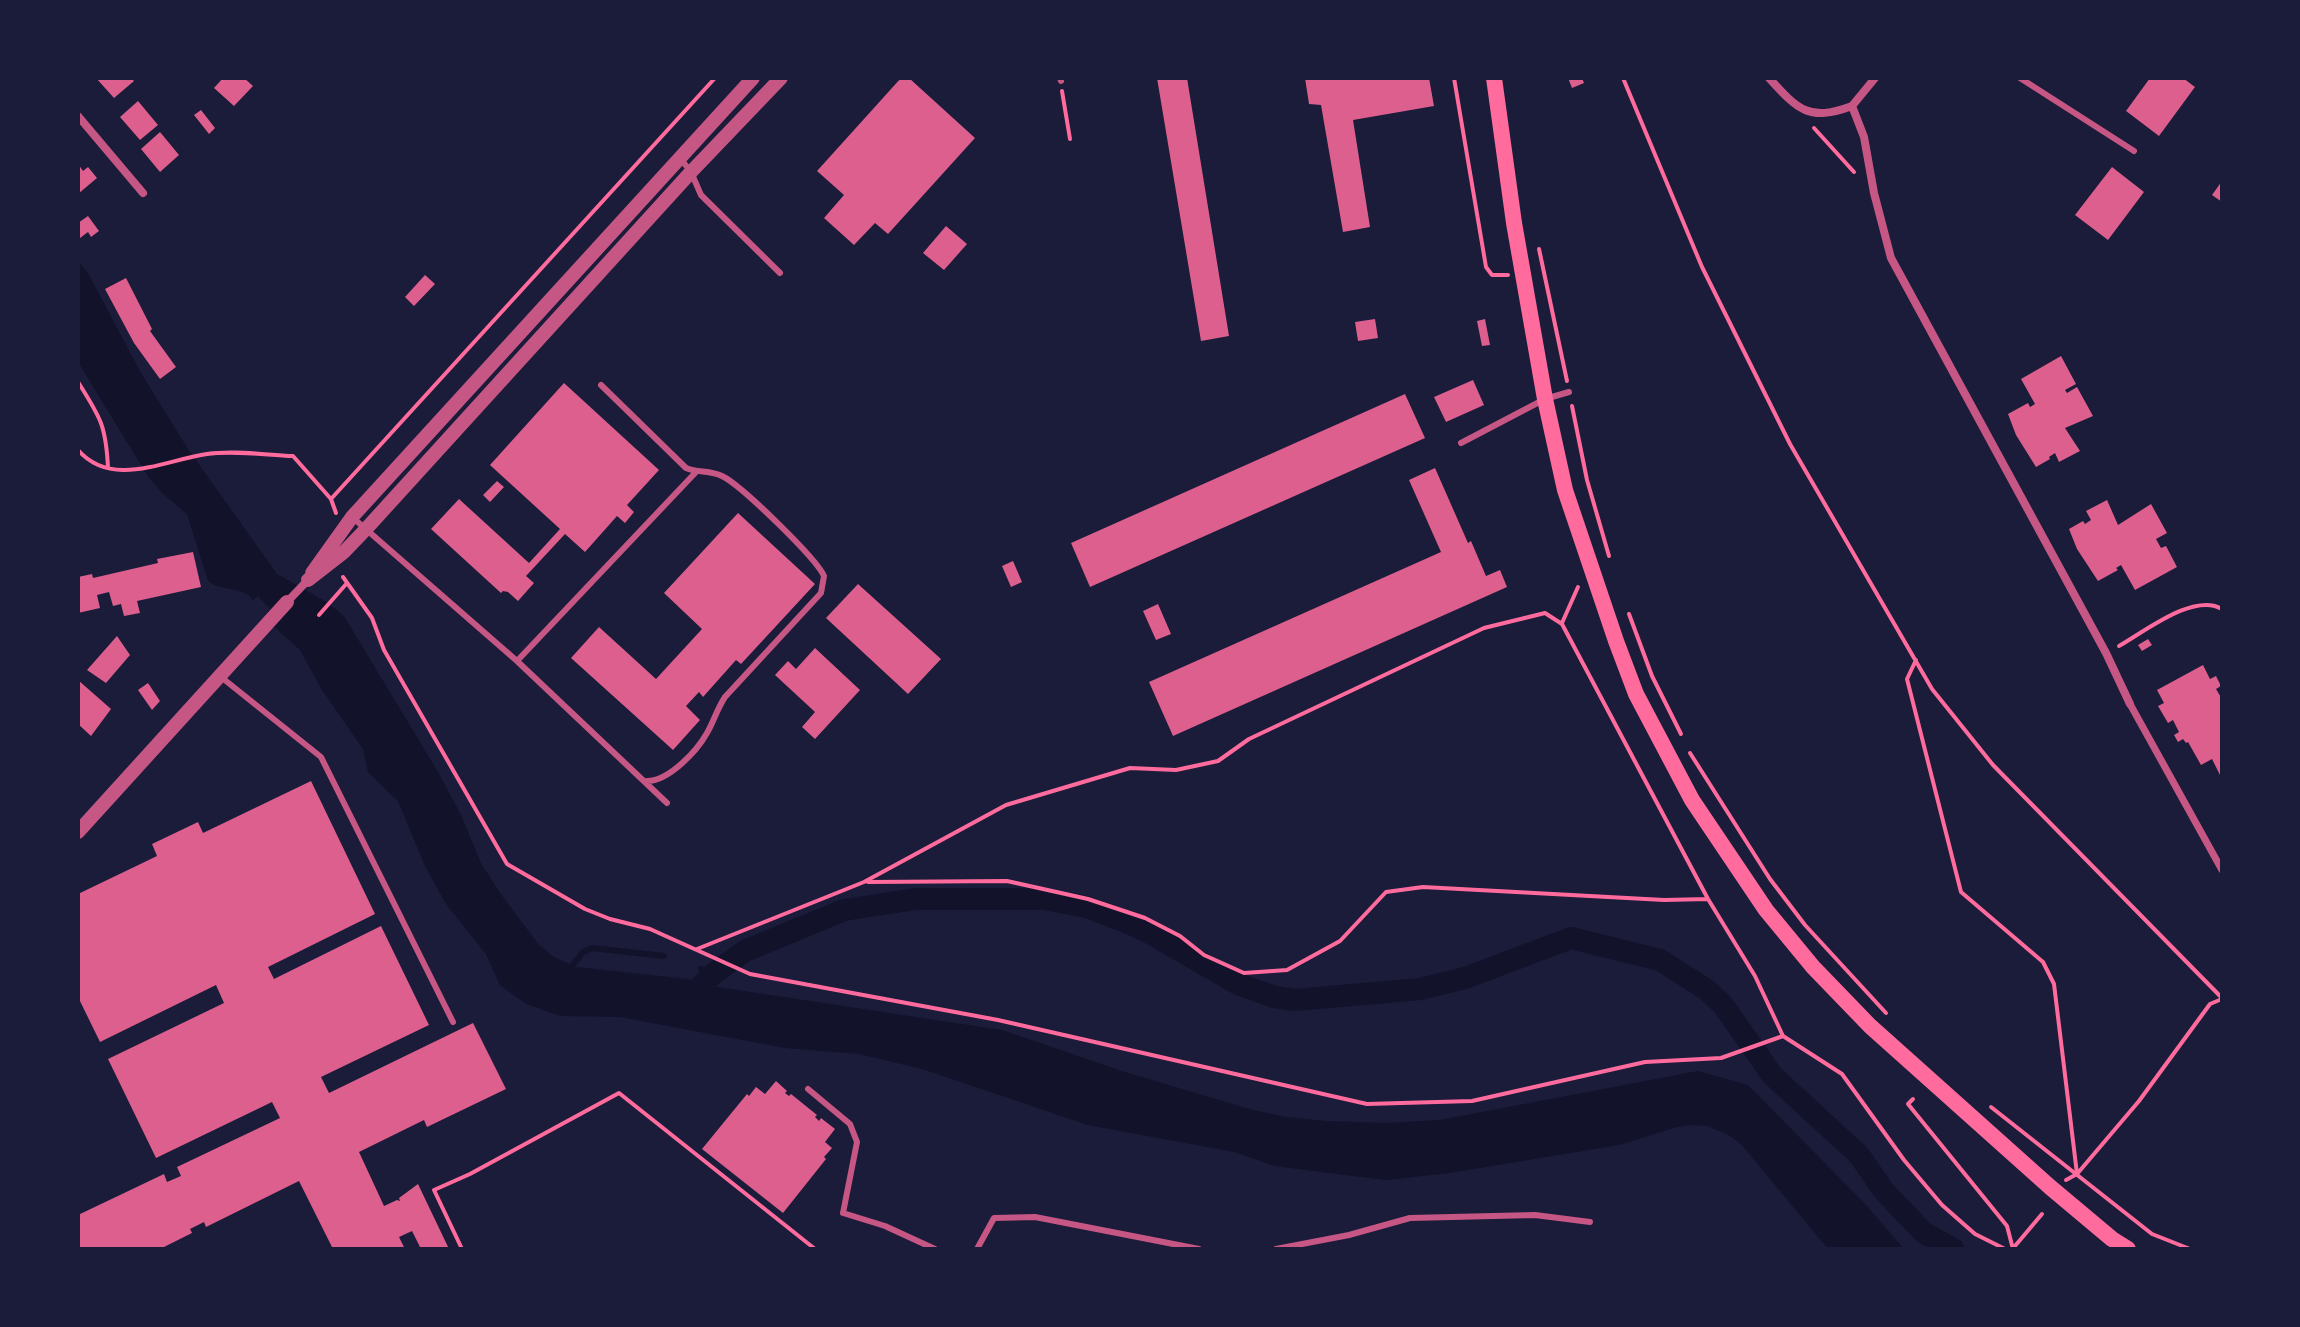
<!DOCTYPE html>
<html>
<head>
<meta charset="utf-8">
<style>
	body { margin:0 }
	#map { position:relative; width:2300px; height:1327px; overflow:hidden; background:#1b1b3a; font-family:"IBM Plex Serif",serif }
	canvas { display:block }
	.frame { position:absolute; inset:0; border:80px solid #1b1b3a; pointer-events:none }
</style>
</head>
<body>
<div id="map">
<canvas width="2300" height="1327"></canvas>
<div class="frame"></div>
</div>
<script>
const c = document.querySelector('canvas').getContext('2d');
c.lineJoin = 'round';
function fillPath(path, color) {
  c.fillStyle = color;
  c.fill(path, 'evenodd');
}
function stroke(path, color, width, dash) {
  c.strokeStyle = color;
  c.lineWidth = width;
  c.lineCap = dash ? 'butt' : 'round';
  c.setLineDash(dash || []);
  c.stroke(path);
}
const water = new Path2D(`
	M78 261 89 275 141 373 188 449 277 574 325 601 344 616 438 772 461 815 481 863 500 893 539 945 554 957 576 967 688 979 711 986 1002 1030 1128 1073 1253 1110 1286 1117 1326 1121 1388 1123 1440 1120 1698 1071 1748 1085 1867 1206 1904 1249H1828L1741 1144 1727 1134 1707 1126 1692 1125 1677 1127 1619 1145 1450 1173 1386 1180 1337 1174 1275 1166 1234 1152 1088 1125 922 1069 859 1054 785 1048 620 1017 561 1016 526 1004 500 985 486 954 446 904 425 866 398 801 368 772 363 749 322 690 300 650 268 621 275 614 258 596 253 600C243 586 222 592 208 581L187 514 164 495 149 478 78 362Z`);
const stream = new Path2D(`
	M701 969 714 973
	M569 970 583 952 592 948 664 956`);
const canal = new Path2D(`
	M693 994 714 973 745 951 844 910 916 899H1045L1086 907 1121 920 1148 932 1238 984 1275 997 1295 1000 1420 989 1465 978 1571 938 1660 960 1707 990 1723 1005 1772 1075 1859 1155 1884 1191 1924 1233 1953 1249`);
const building = new Path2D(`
	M96 78H131L134 81 114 98Z
	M223 78H244L253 86 234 106 214 88Z
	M901 78H909L975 138 888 234 875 223 854 245 824 218 844 195 817 171Z
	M1157 78H1187L1229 336 1201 341Z
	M1305 78H1429L1434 106 1353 120 1370 227 1343 232 1321 105 1309 104Z
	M1568 78H1582L1584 83 1572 88Z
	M2150 78H2183L2195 87 2159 136 2126 111Z
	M138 101 158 125 140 140 120 117Z
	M201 110 215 128 209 134 194 115Z
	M160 132 179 155 160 172 141 149Z
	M78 164 83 171 88 167 97 178 78 194Z
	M2112 167 2144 192 2108 240 2075 215Z
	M2222 181V202L2212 195Z
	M88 216 99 231 91 237 88 232 80 238 78 223Z
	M946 226 967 244 944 270 923 253Z
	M425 275 435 284 414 306 405 297Z
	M126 278 152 329 150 331 176 367 160 379 134 343 105 289Z
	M1375 319 1378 338 1358 341 1355 322Z
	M1485 319 1490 345 1482 346 1477 321Z
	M2061 356 2076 384 2065 390 2067 393 2077 387 2093 416 2065 428 2080 451 2059 462 2055 453 2049 457 2050 459 2036 467 2016 435 2008 414 2028 403 2030 407 2035 404 2021 379Z
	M1473 380 1484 405 1446 422 1434 397Z
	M564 383 659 470 627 505 634 512 625 523 617 516 585 552 565 534 526 576 534 583 518 601 508 592 503 591 501 593 431 529 459 499 529 563 560 529 490 465Z
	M1405 394 1425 438 1090 587 1071 543Z
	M1435 468 1468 543 1471 541 1486 576 1500 570 1507 587 1173 736 1149 682 1441 552 1409 480Z
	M497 481 504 487 490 502 483 495Z
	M2107 500 2118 525 2151 504 2167 533 2156 539 2161 548 2166 546 2177 567 2135 590 2121 565 2116 568 2118 570 2098 581 2077 549 2069 529 2083 521 2085 524 2091 520 2086 511Z
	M738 513 815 584 741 664 736 660 703 697 699 692 686 706 700 720 673 750 571 658 599 627 656 679 702 629 664 593Z
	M193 552 201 587 137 601 140 613 124 616 121 604 113 606 109 592 97 595 100 608 78 613V577L92 574 93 578 158 563 157 559Z
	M1013 561 1022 582 1011 587 1002 566Z
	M858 584 941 659 908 694 826 618Z
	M1158 604 1171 634 1156 640 1143 611Z
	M117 636 130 655 106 683 87 670Z
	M2148 639 2152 645 2142 651 2138 645Z
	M815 648 860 690 815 739 802 727 815 712 775 675 788 661 796 669Z
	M2203 665 2210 679 2216 676 2221 686 2216 689 2222 699V779L2212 759 2201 765 2188 742 2186 743 2183 739 2178 742 2174 735 2179 732 2173 720 2168 723 2158 706 2164 703 2157 690Z
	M78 680 111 709 91 736 78 724Z
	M148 683 160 701 152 710 138 690Z
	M311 781 375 914 268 967 274 979 381 926 429 1025 321 1077 329 1093 473 1023 506 1089 427 1127 424 1120 359 1152 384 1206 397 1200 400 1201 399 1198 418 1184 449 1249H421L412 1231 399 1237 405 1249H333L299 1181 206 1227 204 1222 190 1229 192 1233 160 1249H78V1215L164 1174 167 1182 181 1176 177 1167 280 1118 272 1102 156 1158 108 1059 224 1003 216 985 100 1042 78 997V894L157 856 152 844 198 822 203 833Z
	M776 1081 787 1091 785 1093 789 1096 791 1094 817 1115 815 1117 819 1121 821 1118 835 1129 825 1142 832 1148 824 1157 826 1159 783 1213 702 1149 747 1094 749 1096 756 1087 765 1094Z`);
const path = new Path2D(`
	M1454 78 1486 267 1492 275H1508
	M1623 78 1702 267 1790 444 1932 689 1993 765 2222 998
	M1062 91 1070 139
	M1814 128 1854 172
	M1539 249 1567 381
	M78 382C100 417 106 425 108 468
	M1572 406 1587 480 1609 556
	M78 450C112 489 165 460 207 454 234 450 266 455 293 456L331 499 336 513
	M331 499 715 78
	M343 577 372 618 384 650 507 864 585 909 610 919 650 929 750 974 998 1020 1367 1104 1472 1101 1645 1062 1721 1058 1783 1036 1842 1074 1904 1160 1942 1205 1975 1234 2005 1249
	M1629 614 1652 676 1681 734
	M319 615 347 583
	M1562 623 1578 587
	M2119 646C2144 632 2194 592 2222 609
	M1916 660 1907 679 1961 892 2043 962 2054 984 2077 1174
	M1690 753 1770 879 1805 925 1886 1013
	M868 882 1007 881 1088 899 1145 918 1180 936 1204 955 1244 973 1287 970 1340 941 1386 892 1423 887 1664 900 1708 899
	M697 949 864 882 1006 805 1130 768 1176 770 1218 761 1249 739 1484 628 1545 613 1562 624 1708 899 1755 976 1783 1036
	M1913 1099 1908 1104 2007 1226 2013 1249
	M1991 1107 2152 1234 2190 1249
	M2066 1180 2077 1174 2139 1101 2210 1004 2222 999
	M2015 1246 2042 1214
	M462 1249 434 1190 470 1174 619 1093 815 1249`);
const service = new Path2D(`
	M1060 78 1061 81
	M2020 78 2134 151
	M680 158 691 172 701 195 780 273
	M601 385 686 468C698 473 710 470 722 476 741 485 816 558 824 576L821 593 725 697C717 709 714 721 707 733 697 751 669 781 647 781
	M1461 443 1545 399 1569 392
	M352 517 517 661 696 472
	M517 661 667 803
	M221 677 321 757 453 1022
	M808 1089 850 1124 857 1142 843 1213 885 1226 935 1249
	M977 1249 994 1218 1035 1217 1199 1249
	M1276 1249 1349 1235 1410 1218 1535 1215 1590 1222`);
const pedestrian = new Path2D(`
	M2130 704 2222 870`);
const minor = new Path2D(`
	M1769 78C1798 110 1809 122 1852 106
	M1852 106 1864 137 1874 193 1891 258 2106 653 2130 704
	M1852 106 1875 78
	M78 116 143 193
	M287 602 308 580`);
const tertiary = new Path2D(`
	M312 573 352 517 753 78
	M308 580 344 552 366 529 691 172 781 78
	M78 832 287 602`);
const secondary = new Path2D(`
	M1494 78 1514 223 1545 399 1565 490 1616 641 1636 694 1692 800 1766 910 1813 967 1870 1026 2050 1187 2112 1239 2128 1249`);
fillPath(water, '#12122b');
stroke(stream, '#12122b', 6);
stroke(canal, '#12122b', 22);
fillPath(building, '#dd5f8e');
stroke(path, '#ff6b9d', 4);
stroke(service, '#c65784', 6);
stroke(pedestrian, '#c65784', 7);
stroke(minor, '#c65784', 8);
stroke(tertiary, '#c65784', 14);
stroke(secondary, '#ff6b9d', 16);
</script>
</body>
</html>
